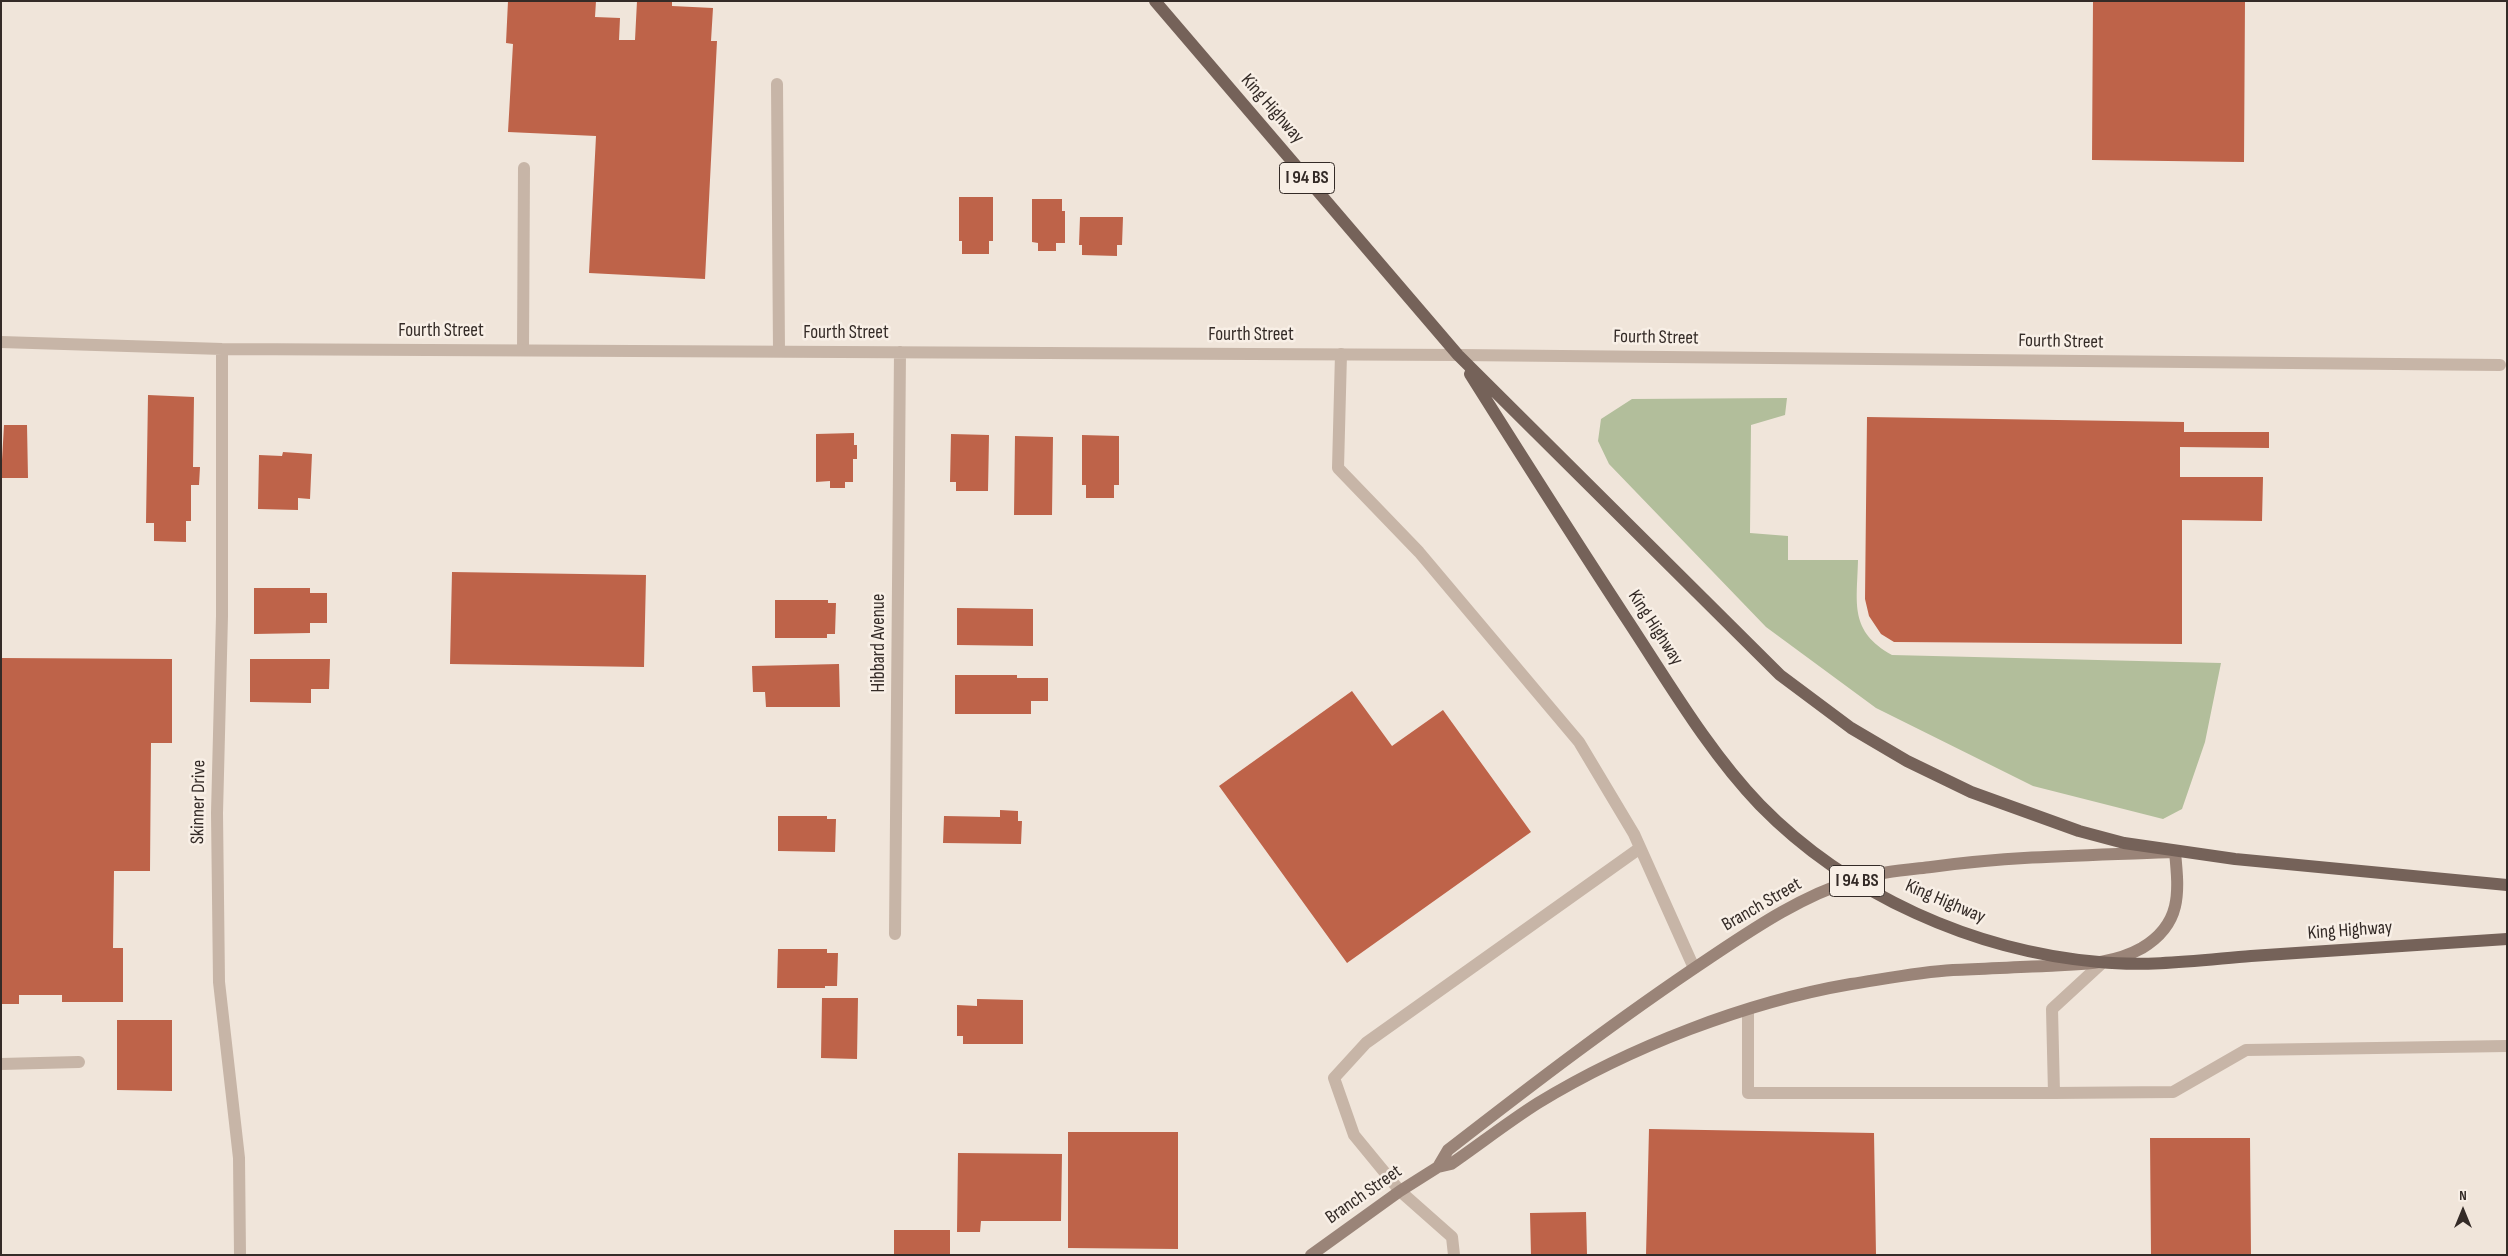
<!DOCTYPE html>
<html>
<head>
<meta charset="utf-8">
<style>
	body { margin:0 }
	#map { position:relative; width:2508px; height:1256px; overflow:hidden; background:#f0e5da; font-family:"Sofia Sans Condensed",sans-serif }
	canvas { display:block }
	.frame { position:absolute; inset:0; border:2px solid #342b27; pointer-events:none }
	.north { position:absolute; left:2438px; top:1186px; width:50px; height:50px; -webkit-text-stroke:4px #f8efe6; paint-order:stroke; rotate:0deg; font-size:14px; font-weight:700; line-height:20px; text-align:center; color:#342b27 }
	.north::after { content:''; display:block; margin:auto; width:18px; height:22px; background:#342b27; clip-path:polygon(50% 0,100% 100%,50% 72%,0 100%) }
</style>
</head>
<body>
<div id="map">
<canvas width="2508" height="1256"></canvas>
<div class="frame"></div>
<div class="north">N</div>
</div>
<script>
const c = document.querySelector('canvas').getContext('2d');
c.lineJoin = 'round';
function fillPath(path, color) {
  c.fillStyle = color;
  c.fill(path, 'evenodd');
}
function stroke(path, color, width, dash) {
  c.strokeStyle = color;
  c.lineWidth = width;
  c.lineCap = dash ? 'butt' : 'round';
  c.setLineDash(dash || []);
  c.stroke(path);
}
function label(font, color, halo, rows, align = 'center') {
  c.font = font + ' "Sofia Sans Condensed",sans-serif';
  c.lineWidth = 5;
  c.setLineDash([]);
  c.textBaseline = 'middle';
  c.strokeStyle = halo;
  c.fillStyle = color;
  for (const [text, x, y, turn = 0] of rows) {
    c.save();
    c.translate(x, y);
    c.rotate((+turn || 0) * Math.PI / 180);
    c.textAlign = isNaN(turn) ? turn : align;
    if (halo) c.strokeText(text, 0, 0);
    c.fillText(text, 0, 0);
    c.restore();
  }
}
const green = new Path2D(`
	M1787 398 1785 415 1751 425 1750 533 1788 536V560H1858C1857 604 1849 631 1892 655L2221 663 2205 742 2182 809 2163 819 2033 786 1876 708 1766 627 1609 464 1598 441 1601 419 1632 399Z`);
const building = new Path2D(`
	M508 1H596L595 17 620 18 619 40H635L637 1H672V6L713 8 711 41H717L705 279 589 273 596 136 508 132 513 44 506 43Z
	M2093 1H2245L2244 162 2092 160Z
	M959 197H993V241H989V254H962V241H959Z
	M1032 199H1062V211H1065V243H1056V251H1038V243L1032 242Z
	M1080 217H1123L1122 245H1117V256L1082 255V245H1079Z
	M148 395 194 397 193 467H200L199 485H191V521H186V542L154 541V523H146Z
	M1867 417 2184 422V432H2269V448L2180 447V477H2263L2262 521 2182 520V644L1894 642 1881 634 1869 616 1865 599Z
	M4 425H27L28 478H1Z
	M854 433V445H857V459H853V482H845V488H830V481L816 482V434Z
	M951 434 989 435 988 491H956V482H950Z
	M1082 435 1119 436V485H1114V498H1086V485H1082Z
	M1015 436 1053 437 1052 515H1014Z
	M283 452 312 454 310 499 298 498V510L258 509 259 455 282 456Z
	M452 572 646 575 644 667 450 664Z
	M254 588H310V593H327V623H310V633L254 634Z
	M775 600H828V603H836L835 634H827V638H775Z
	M957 608 1033 609V646L957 645Z
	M1 658 172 659V743H151L150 871H114L113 948H123V1002H62V995H19V1004H1Z
	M250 659H330L329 689H311V703L250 702Z
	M839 664 840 707H766L765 692H753L752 666Z
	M955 675H1017V678H1048V701H1031V714H955Z
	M1352 691 1392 746 1443 710 1531 832 1347 963 1219 786Z
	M1000 810 1018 811V821H1022L1021 844 943 843 944 816 1000 817Z
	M778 816H827V819H836L835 852 778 851Z
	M778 949H827V953H838L837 986H825V988H777Z
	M822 998H858L857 1059 821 1058Z
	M977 999 1023 1000V1044H963V1036H957V1005L977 1006Z
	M117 1020H172V1091L117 1090Z
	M1649 1129 1874 1133 1876 1255H1646Z
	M1068 1132H1178V1249L1068 1248Z
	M2150 1138H2250L2251 1255H2151Z
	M958 1153 1062 1154 1061 1221H981L980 1232H957Z
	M1586 1212 1587 1255H1531L1530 1213Z
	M894 1230H950V1255H894Z`);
const lane = new Path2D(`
	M777 84 779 351
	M523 350 524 168
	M1341 354 1338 468 1419 552 1579 742 1634 834 1694 968
	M1748 1011V1093H2054L2052 1009 2102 963
	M1 1064 79 1062
	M2054 1093 2173 1092 2246 1050 2507 1046
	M1454 1255 1452 1237 1400 1191 1354 1135 1334 1078 1366 1043 1640 848`);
const street = new Path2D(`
	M1 342 222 349 1458 355 2500 365
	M222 349V616L217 813 219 982 239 1158 240 1255
	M895 934 900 352`);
const secondary = new Path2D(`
	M1311 1255 1400 1191 1438 1167 1451 1164C1480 1144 1508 1122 1538 1103 1630 1047 1746 1002 1851 984 1884 979 1919 972 1953 970 1984 969 2015 967 2046 966 2079 964 2112 965 2142 948 2182 924 2179 893 2175 852 2093 855 2011 856 1931 867 1905 870 1878 872 1854 880 1801 896 1753 929 1708 959 1618 1019 1533 1084 1448 1150L1438 1167`);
const primary = new Path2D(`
	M1155 1 1458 355 1780 675 1851 728 1907 761 1971 792 2079 831 2124 843 2235 859 2507 885
	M1470 374C1521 455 1573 537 1626 618 1667 680 1708 751 1760 805 1848 895 1974 951 2099 962 2149 967 2201 960 2251 956 2336 951 2421 945 2507 939`);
const shields = [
	[1307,178,55],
	[1857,881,55]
];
const shieldNames = [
	["I 94 BS",1307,178],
	["I 94 BS",1857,881]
];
const streetNames = [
	["King Highway",1272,109,49],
	["Fourth Street",441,331],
	["Fourth Street",846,333],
	["Fourth Street",1251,335],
	["Fourth Street",1656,338,1],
	["Fourth Street",2061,342,1],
	["King Highway",1655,628,57],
	["Hibbard Avenue",879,643,-90],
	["Skinner Drive",199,802,-89],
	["King Highway",1945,902,23],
	["Branch Street",1762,905,-30],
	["King Highway",2350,931,-4],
	["Branch Street",1364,1195,-35]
];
fillPath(green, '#b2be9b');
fillPath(building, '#be6349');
stroke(lane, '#c7b5a7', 12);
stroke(street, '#c7b5a7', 12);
stroke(secondary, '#9a8478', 12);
stroke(primary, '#756259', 12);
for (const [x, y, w] of shields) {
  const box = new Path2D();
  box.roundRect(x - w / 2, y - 15.5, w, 31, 4);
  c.fillStyle = '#f8efe6';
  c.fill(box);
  stroke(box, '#342b27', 1);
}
label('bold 18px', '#342b27', null, shieldNames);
label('19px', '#342b27', '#f8efe6', streetNames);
</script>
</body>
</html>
